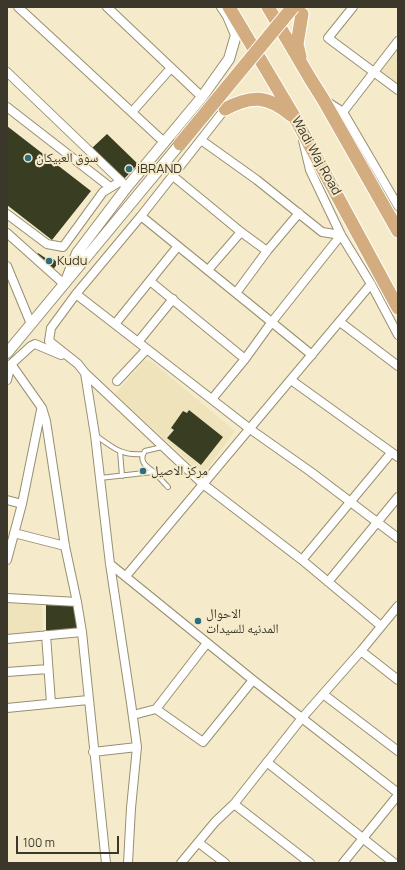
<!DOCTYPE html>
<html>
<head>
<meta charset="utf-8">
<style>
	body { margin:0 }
	#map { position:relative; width:405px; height:870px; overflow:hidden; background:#f5ebcb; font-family:Manrope,sans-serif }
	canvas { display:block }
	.frame { position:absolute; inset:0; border:8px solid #3b372a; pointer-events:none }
	.scale { position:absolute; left:16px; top:836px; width:103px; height:18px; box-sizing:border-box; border:2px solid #3b372a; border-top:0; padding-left:5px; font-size:12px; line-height:14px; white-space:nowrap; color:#3b372a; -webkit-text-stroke:3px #f5ebcb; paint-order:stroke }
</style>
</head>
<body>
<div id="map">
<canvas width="405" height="870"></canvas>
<div class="frame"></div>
<div class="scale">100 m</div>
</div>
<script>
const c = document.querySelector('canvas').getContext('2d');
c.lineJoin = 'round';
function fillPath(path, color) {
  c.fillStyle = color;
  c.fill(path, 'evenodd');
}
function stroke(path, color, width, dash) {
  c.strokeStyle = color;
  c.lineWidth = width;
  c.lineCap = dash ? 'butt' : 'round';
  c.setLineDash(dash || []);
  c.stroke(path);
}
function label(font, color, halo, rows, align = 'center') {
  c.font = font + ' Manrope,"Noto Naskh Arabic",sans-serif';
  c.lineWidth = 4;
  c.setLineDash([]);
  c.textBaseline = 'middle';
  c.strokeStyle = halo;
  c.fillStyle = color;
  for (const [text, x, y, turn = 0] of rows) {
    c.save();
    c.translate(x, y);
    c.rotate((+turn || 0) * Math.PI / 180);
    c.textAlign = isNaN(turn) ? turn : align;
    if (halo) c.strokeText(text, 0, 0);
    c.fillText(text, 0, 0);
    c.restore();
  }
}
const built = new Path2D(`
	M398 46V87L378 71Z
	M145 360 151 361 235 431 205 472 201 473 115 394Z
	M7 603 42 605 43 632 7 636Z`);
const building = new Path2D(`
	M7 126 91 191 52 240 7 205Z
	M107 134 138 164 124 179 92 148Z
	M38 253 47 259 51 257 58 263 52 271 36 256Z
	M189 410 223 437 201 465 167 438 174 430 171 428 183 411 187 413Z
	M46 605 75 606 80 631 46 632Z`);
const service = new Path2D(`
	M95 435C113 447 120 456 143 454
	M162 447 145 451C138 461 146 466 154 472 159 477 163 482 168 487
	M120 451 122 476
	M100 478 153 472`);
const minor = new Path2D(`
	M18 7 164 142
	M107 7 202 97
	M353 7 328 38 398 90
	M7 72 127 187
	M326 101 343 112 398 206
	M7 107 110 187
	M225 109 141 216 76 294 51 328 49 341 78 364 85 373 203 484 302 560 381 626
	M132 112 171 68
	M343 112 398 41
	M201 140 257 180 322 232 341 235 271 323 245 359 212 399
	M303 140 310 170 341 235 371 284 398 335
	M173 176 241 232 267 251
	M7 214 47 244 63 247 103 192 121 181
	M141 216 312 355
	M7 233 64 284
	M7 266 31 324
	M208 270 241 232
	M150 281 245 359
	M236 293 267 251 299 213
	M76 294 250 429 311 472 398 538
	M340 322 398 366
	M115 324 178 246
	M138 342 173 299
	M11 364 42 408 46 421 65 546 77 602 82 632 106 863
	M8 367 31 346 35 344 61 355
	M85 373 95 435 110 564 131 703 137 747 131 808 128 863
	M7 380 11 364
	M291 380 398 457
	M117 381 147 349
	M7 500 22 504
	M14 533 65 546
	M7 560 22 504 41 410
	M302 560 391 453
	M110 564 253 680 398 793
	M126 576 371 284
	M328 582 398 497
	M7 598 77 602
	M46 635 51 703
	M7 639 82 632
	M361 651 398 680
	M7 672 48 669
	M323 694 398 751
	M7 708 88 700
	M156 709 203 742 253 680
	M133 715 156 709 207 643
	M93 752 137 747
	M268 763 394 863
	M234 804 310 863
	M199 843 225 863
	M181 863 215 822 234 804 302 718 361 651 398 606
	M343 863 398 795`);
const tertiary = new Path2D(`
	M66 281 77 253 127 187 202 97 229 59 236 35 228 16 222 7
	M7 353 180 144`);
const primary = new Path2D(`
	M229 7 295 118 398 308
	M268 7 311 80 323 99 398 231
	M300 57 297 44 302 14
	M225 109C251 95 267 95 291 115`);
const primaryBridge = new Path2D(`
	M180 144 293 7`);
const markers = [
	[28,158,4,"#2a6e7f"],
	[129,169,4,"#2a6e7f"],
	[49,261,4,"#2a6e7f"],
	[143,471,4,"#2a6e7f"],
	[198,621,4,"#2a6e7f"]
];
const streetNames = [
	["Wadi Waj Road",316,156,61]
];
const poiNames = [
	["سوق العبيكان",36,158],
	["iBRAND",137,169],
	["Kudu",57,261],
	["مركز الاصيل",151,471],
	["الاحوال",206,614],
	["المدنيه للسيدات",206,629]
];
fillPath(built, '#efe3bb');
fillPath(building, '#393e23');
stroke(service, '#988f71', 6);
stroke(minor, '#988f71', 10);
stroke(tertiary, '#988f71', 12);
stroke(primary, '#fff', 15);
stroke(service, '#fff', 4);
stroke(minor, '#fff', 8);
stroke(tertiary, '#fff', 10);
stroke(primary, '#d3ad7f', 13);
stroke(primaryBridge, '#fff', 15, []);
stroke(primaryBridge, '#d3ad7f', 13);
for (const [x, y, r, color] of markers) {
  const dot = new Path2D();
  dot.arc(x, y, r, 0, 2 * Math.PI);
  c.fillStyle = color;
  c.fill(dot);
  stroke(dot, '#f5ebcb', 1.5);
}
label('13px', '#3b372a', '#f5ebcb', streetNames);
label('13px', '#3b372a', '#f5ebcb', poiNames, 'left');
</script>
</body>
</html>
